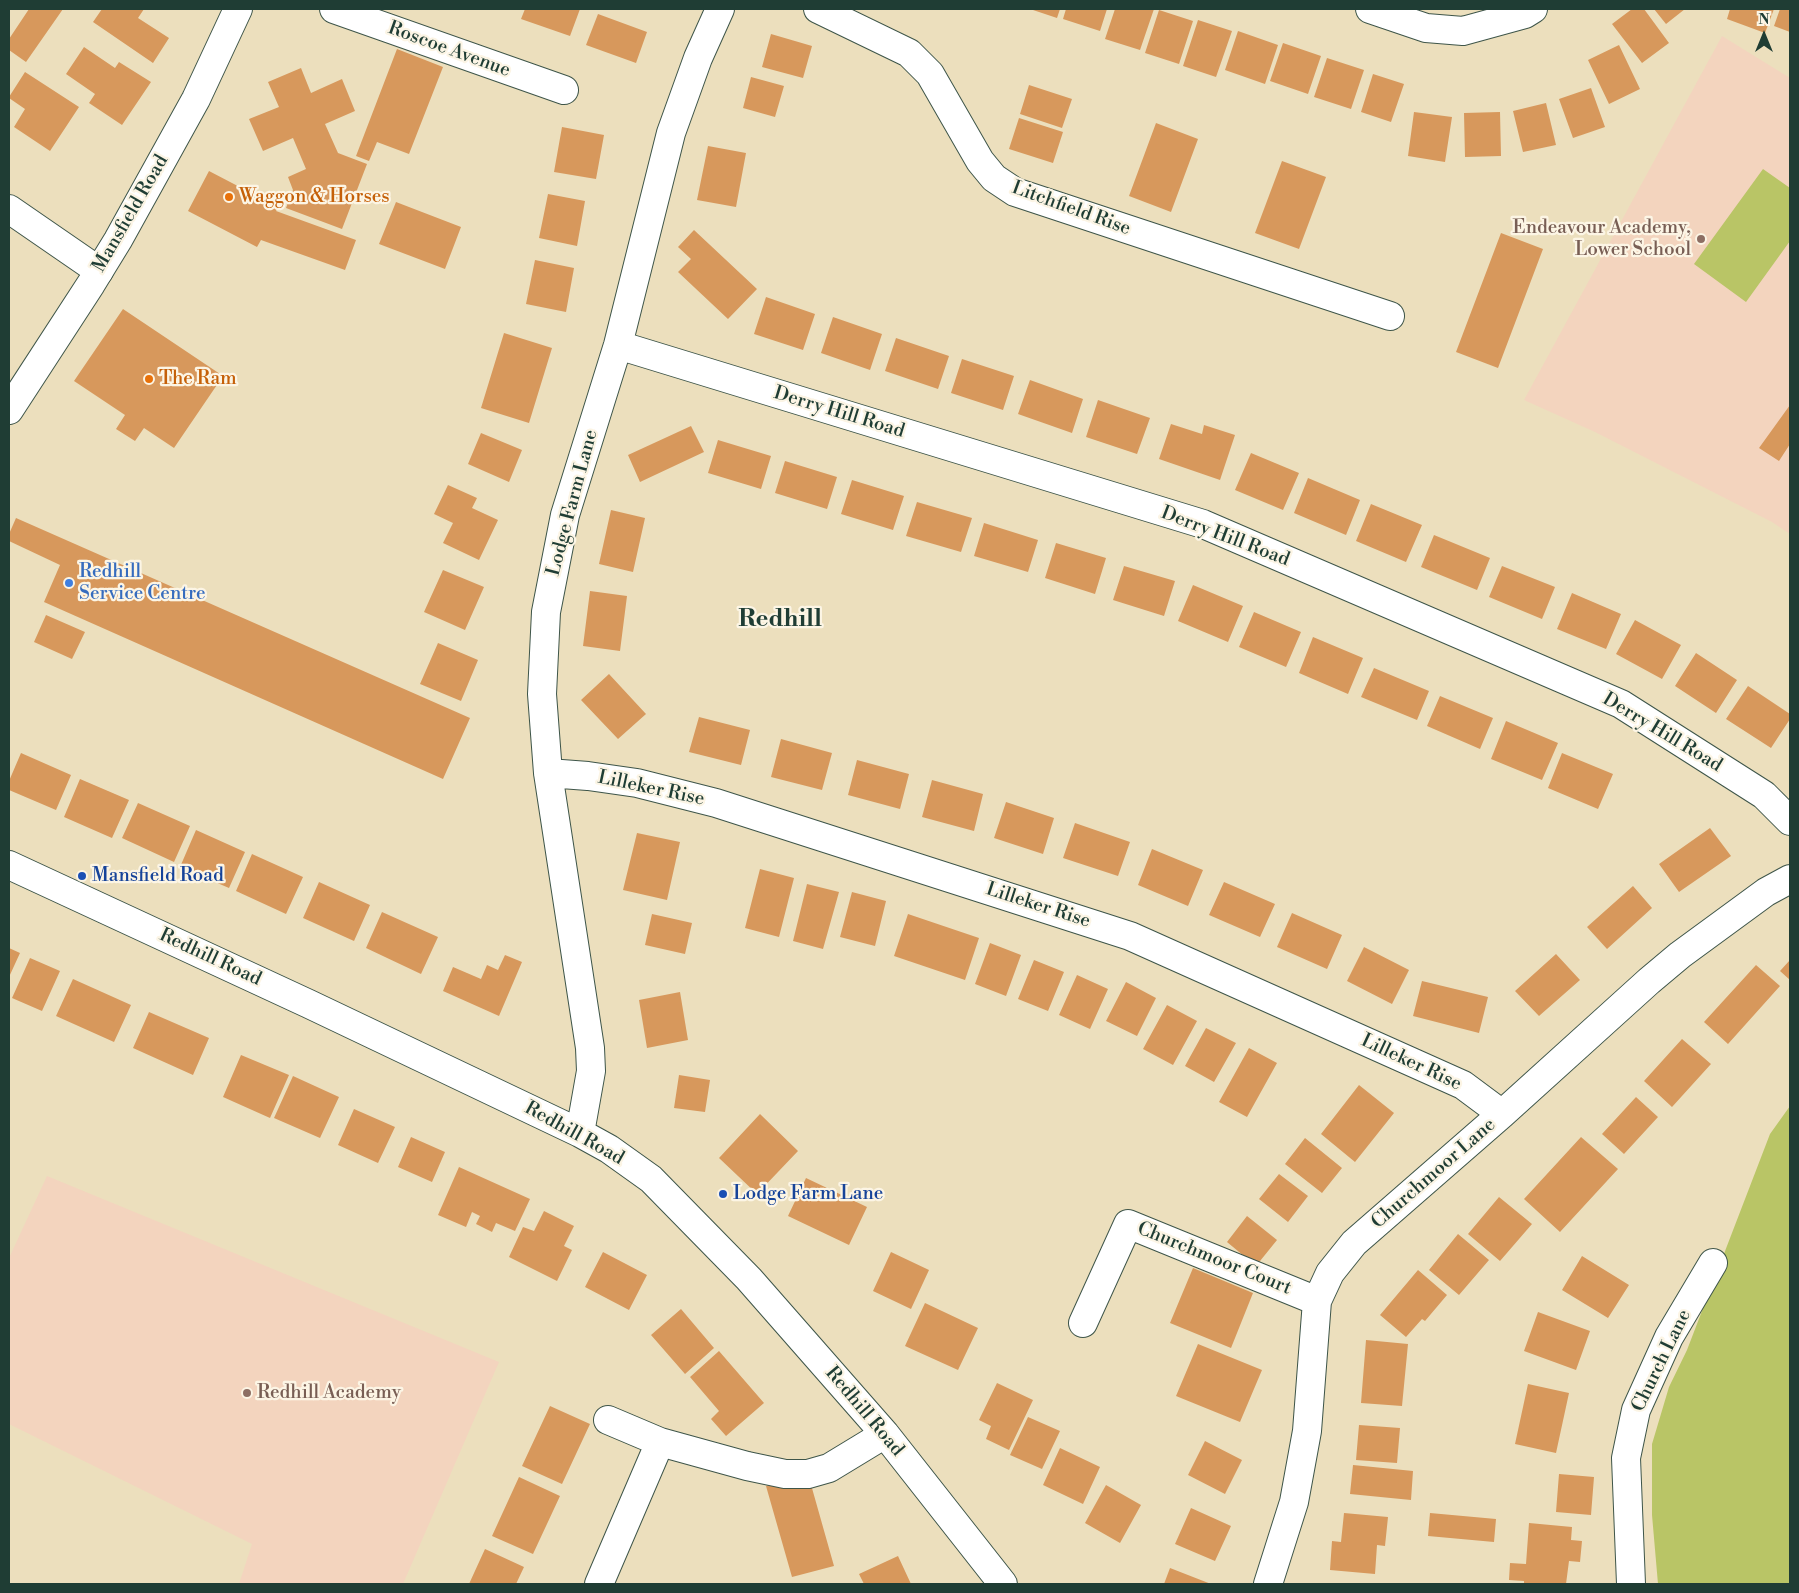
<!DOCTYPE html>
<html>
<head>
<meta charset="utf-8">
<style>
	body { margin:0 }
	#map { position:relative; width:1799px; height:1593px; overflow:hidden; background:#ecdfbd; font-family:"Libre Bodoni",serif }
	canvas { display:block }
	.frame { position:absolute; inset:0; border:10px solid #1f3d34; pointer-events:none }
	.north { position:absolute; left:1739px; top:10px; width:50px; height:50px; -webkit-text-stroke:4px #fcf5e5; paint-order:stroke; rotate:0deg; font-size:14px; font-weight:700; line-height:20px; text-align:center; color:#1f3d34 }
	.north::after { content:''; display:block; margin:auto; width:18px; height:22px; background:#1f3d34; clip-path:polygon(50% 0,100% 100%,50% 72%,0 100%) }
</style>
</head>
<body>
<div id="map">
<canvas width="1799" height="1593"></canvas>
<div class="frame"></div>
<div class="north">N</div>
</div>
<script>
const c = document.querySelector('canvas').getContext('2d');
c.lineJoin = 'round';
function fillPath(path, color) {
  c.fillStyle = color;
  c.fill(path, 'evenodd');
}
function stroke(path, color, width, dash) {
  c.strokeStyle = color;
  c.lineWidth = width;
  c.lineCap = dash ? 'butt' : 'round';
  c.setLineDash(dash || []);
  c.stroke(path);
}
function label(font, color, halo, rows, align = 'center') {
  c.font = font + ' "Libre Bodoni",serif';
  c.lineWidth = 4.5;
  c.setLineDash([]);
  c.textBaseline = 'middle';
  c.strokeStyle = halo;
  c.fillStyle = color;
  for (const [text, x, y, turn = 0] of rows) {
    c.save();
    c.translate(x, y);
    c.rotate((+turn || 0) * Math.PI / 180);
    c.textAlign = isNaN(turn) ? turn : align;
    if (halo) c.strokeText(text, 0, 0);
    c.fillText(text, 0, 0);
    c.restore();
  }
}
const built = new Path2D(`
	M1722 36 1790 78V534L1772 522 1595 432 1524 400Z
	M47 1176 499 1362 403 1584H239L252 1544 9 1424V1258Z`);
const green = new Path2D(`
	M1763 169 1790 188V241L1746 302 1694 264Z
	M1790 1106V1584H1658L1652 1515V1444L1669 1387 1687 1350 1770 1134Z`);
const building = new Path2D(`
	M29 9H63L26 62 9 50V39Z
	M102 9H144L138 18 169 38 153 63 93 22Z
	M525 9H580L570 36 521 19Z
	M1030 9H1060L1057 18Z
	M1066 9H1107L1100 31 1063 19Z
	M1115 9H1154L1140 50 1105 39Z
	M1632 9H1644L1669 43 1642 63 1612 24Z
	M1654 9H1685L1666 24Z
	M1730 9H1774L1765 33 1727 19Z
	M1780 9H1790V32L1774 26Z
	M1159 10 1193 21 1179 64 1145 53Z
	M598 14 647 32 636 63 586 45Z
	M1198 20 1232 31 1216 77 1183 66Z
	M1238 31 1278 45 1265 84 1225 70Z
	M771 34 812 46 803 78 762 67Z
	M1283 43 1321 56 1308 94 1270 81Z
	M1619 45 1640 89 1609 104 1588 60Z
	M84 47 115 68 119 62 151 82 122 125 89 103 95 94 66 74Z
	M397 49 443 67 409 154 377 142 369 161 356 156Z
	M1327 58 1364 70 1351 109 1314 97Z
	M301 68 311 93 342 79 355 111 325 124 338 153 367 164 342 229 286 208 293 190 288 177 306 169 293 138 263 151 249 119 279 107 268 82Z
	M25 72 79 107 50 151 14 127 25 109 9 98V97Z
	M1373 74 1404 84 1391 122 1361 112Z
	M751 77 784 86 775 117 743 108Z
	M1029 85 1072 99 1062 128 1020 114Z
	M1591 88 1605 127 1573 138 1559 99Z
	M1546 103 1556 145 1523 152 1513 111Z
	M1414 112 1452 117 1445 162 1408 156Z
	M1500 112 1501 156 1465 157 1464 113Z
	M1019 118 1063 132 1053 163 1009 149Z
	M1156 123 1198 139 1171 212 1129 196Z
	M562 127 604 135 596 179 554 172Z
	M708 146 746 153 736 207 697 200Z
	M1282 161 1326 177 1299 249 1255 233Z
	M209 171 278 207 276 211 356 240 345 270 261 240 257 247 188 211Z
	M548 194 585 201 577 246 539 238Z
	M396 202 461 227 445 269 379 244Z
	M694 230 757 289 728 319 678 272 691 259 678 247Z
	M1501 233 1543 249 1498 368 1456 352Z
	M535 260 574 268 566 312 526 304Z
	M766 297 815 314 803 350 754 334Z
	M123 309 223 376 174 448 144 428 135 441 116 429 125 415 74 381Z
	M833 317 882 334 870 370 821 353Z
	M504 333 552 348 529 423 481 408Z
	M896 338 949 356 938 389 885 371Z
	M962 359 1014 376 1003 410 951 393Z
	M1030 380 1083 399 1072 433 1018 414Z
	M1098 400 1150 418 1137 454 1086 437Z
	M1790 405V444L1779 461 1759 448Z
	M1171 424 1202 434 1204 425 1235 435 1220 480 1159 459Z
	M691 426 704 452 640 482 628 455Z
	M481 433 522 450 509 482 468 464Z
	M718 440 771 456 761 489 708 473Z
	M1251 453 1299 473 1283 510 1235 490Z
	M785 461 837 477 827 509 775 493Z
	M1308 478 1360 500 1346 535 1294 513Z
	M852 480 904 496 893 530 841 514Z
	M448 485 477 498 472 508 498 520 479 560 443 543 453 523 434 514Z
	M917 502 972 518 961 552 906 536Z
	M1371 504 1422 525 1406 562 1356 541Z
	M611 510 645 518 633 572 599 564Z
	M16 518 470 718 443 779 44 602 60 565 9 541V534Z
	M984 523 1038 540 1028 572 974 556Z
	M1434 535 1490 558 1477 590 1421 567Z
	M1056 543 1106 558 1095 594 1045 578Z
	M1124 566 1175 581 1164 616 1113 600Z
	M1502 566 1555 587 1542 619 1489 597Z
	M443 570 484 587 465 630 424 612Z
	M1193 585 1243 606 1228 642 1178 621Z
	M590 591 627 596 620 651 583 646Z
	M1572 593 1621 614 1606 649 1557 629Z
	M1254 612 1301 632 1286 667 1239 647Z
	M46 615 85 632 72 659 34 642Z
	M1635 620 1681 645 1662 679 1616 654Z
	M1313 637 1363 658 1348 694 1299 673Z
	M438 643 478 660 461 701 420 684Z
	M1696 653 1737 680 1716 713 1675 686Z
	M1374 668 1429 691 1417 720 1361 697Z
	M609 674 646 714 618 739 581 700Z
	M1748 686 1790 714V719L1771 748 1726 719Z
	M1440 696 1493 718 1480 749 1427 726Z
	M699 717 750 730 741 765 689 752Z
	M1506 721 1558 743 1542 780 1491 759Z
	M781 739 832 753 822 790 771 777Z
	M21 753 71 775 56 810 9 790V781Z
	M1562 753 1613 774 1598 809 1548 788Z
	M857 760 909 774 900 809 848 795Z
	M80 779 129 800 112 838 64 817Z
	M932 780 983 794 974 831 922 817Z
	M1006 802 1054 818 1043 854 994 838Z
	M138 803 190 826 174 862 122 838Z
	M1075 823 1130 842 1118 876 1063 858Z
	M1710 828 1731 856 1679 892 1659 864Z
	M196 830 245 852 229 888 180 867Z
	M637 833 680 842 667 900 623 890Z
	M1152 849 1203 870 1188 906 1138 885Z
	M252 854 303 877 286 914 236 891Z
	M760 869 794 878 779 937 745 928Z
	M319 882 370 905 354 941 303 918Z
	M1224 882 1275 904 1260 937 1209 915Z
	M807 884 839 892 823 949 793 941Z
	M1633 886 1652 908 1607 949 1587 927Z
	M852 892 886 901 875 946 840 937Z
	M382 912 438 937 421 974 366 948Z
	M1292 913 1342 935 1327 969 1277 947Z
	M652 914 692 923 685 954 645 945Z
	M908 914 979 938 965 980 894 956Z
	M990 943 1021 955 1006 996 975 984Z
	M1364 947 1409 970 1392 1004 1347 981Z
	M9 948 20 953 9 977Z
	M1556 954 1580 980 1539 1016 1515 991Z
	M505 955 522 962 499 1016 443 991 453 967 481 979 487 965 498 970Z
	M30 958 60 971 42 1011 12 998Z
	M1034 960 1064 972 1048 1011 1018 999Z
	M1790 960V980L1780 971Z
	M1756 965 1780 986 1728 1044 1704 1022Z
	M1077 975 1108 989 1090 1029 1059 1015Z
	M73 979 131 1005 114 1042 56 1016Z
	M1422 981 1488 997 1479 1033 1413 1016Z
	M1126 982 1156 998 1137 1036 1106 1021Z
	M680 992 688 1040 647 1048 639 1000Z
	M1167 1005 1197 1021 1173 1065 1143 1049Z
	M149 1012 209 1038 193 1075 133 1048Z
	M1206 1028 1236 1043 1214 1082 1185 1066Z
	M1682 1039 1711 1064 1672 1107 1644 1081Z
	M1249 1048 1277 1063 1247 1117 1219 1102Z
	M241 1055 289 1075 270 1118 223 1097Z
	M679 1075 710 1080 705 1112 674 1108Z
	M293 1076 339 1097 320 1138 274 1118Z
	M1359 1085 1394 1113 1355 1162 1321 1134Z
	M1636 1097 1658 1117 1624 1154 1602 1134Z
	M354 1109 395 1127 378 1163 338 1145Z
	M760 1114 798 1151 757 1194 719 1158Z
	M411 1137 445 1152 432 1182 398 1167Z
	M1581 1137 1618 1169 1560 1232 1524 1199Z
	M1305 1138 1342 1168 1322 1193 1285 1164Z
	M459 1167 530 1199 515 1231 496 1223 492 1232 476 1224 480 1216 472 1212 466 1227 438 1215Z
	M1279 1174 1308 1196 1288 1222 1259 1199Z
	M806 1178 867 1207 849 1245 788 1216Z
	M1499 1197 1532 1224 1500 1261 1468 1234Z
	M544 1211 574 1226 564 1246 572 1250 557 1281 509 1257 523 1227 534 1231Z
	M1247 1216 1277 1240 1256 1266 1227 1242Z
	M1458 1234 1489 1260 1459 1295 1429 1270Z
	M603 1252 647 1275 629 1310 585 1287Z
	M891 1252 929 1270 911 1309 873 1291Z
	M1582 1256 1629 1285 1608 1318 1562 1290Z
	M1193 1268 1253 1293 1231 1348 1170 1323Z
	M1418 1270 1447 1295 1425 1321 1422 1319 1406 1337 1380 1315Z
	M925 1303 978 1328 958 1370 905 1346Z
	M681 1309 714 1348 685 1374 651 1335Z
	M1538 1312 1590 1331 1576 1370 1524 1351Z
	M1366 1340 1408 1344 1402 1406 1361 1403Z
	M1198 1344 1262 1370 1240 1422 1176 1396Z
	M719 1351 764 1403 726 1436 711 1419 719 1411 690 1377Z
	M997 1383 1033 1400 1009 1450 986 1439 991 1426 979 1420Z
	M1528 1384 1569 1393 1556 1453 1515 1444Z
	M550 1406 590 1424 562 1484 522 1466Z
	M1028 1417 1060 1431 1042 1469 1010 1455Z
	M1359 1425 1400 1428 1397 1463 1356 1460Z
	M1205 1441 1242 1460 1225 1494 1188 1475Z
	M1060 1448 1100 1467 1083 1504 1043 1485Z
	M1353 1465 1413 1471 1411 1500 1350 1494Z
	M808 1474 834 1566 792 1577 766 1486Z
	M1559 1474 1594 1477 1591 1515 1556 1512Z
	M519 1477 560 1496 533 1554 492 1536Z
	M1106 1485 1141 1505 1120 1543 1085 1523Z
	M1191 1508 1231 1526 1215 1561 1175 1544Z
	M1344 1513 1388 1517 1385 1546 1377 1545 1375 1574 1330 1570 1332 1541 1341 1542Z
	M1430 1513 1496 1519 1494 1542 1428 1536Z
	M1529 1523 1572 1527 1571 1540 1582 1541 1580 1562 1569 1561 1566 1584H1524V1581L1509 1580 1510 1563 1526 1564Z
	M485 1549 524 1567 516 1584H469Z
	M898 1556 911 1584H864L859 1574Z
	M1170 1568 1211 1584H1164Z`);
const minor = new Path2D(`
	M334 9 564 90
	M818 9 909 53 930 74 980 161 994 178 1015 192 1390 316
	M1370 9 1426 28 1463 31 1525 14 1533 9
	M9 209 99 271
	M618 345 1203 524 1621 704 1764 795 1790 821
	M548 773 588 776 637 783 716 803 1130 936 1463 1085 1502 1114
	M9 865 309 1004 580 1133 609 1149 651 1179 749 1279 885 1434 1003 1584
	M580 1133 591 1071 590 1048 548 773 542 694 546 612 565 515 618 345 671 133 698 58 720 9
	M1083 1323 1128 1224 1317 1301
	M660 1442 747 1466 785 1474H808L829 1468 885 1434
	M599 1584 660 1442 608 1420
	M1268 1584 1294 1502 1307 1431 1317 1301 1330 1273 1354 1243 1502 1114 1649 981 1680 955 1766 892 1790 879
	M1631 1584 1626 1458 1636 1410 1669 1337 1713 1263`);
const highway = new Path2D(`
	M9 410 91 284 118 240 196 99 238 9`);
const markers = [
	[229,197,5,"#e8710a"],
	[1701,239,5,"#8d6e63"],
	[149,379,5,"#e8710a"],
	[69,583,5,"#3f7fe0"],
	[82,876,5,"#1a4fb4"],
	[723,1194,5,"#1a4fb4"],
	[247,1393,5,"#8d6e63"]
];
const streetNames = [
	["Roscoe Avenue",449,50,20],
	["Litchfield Rise",1071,209,20],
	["Mansfield Road",131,214,-60],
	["Derry Hill Road",839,413,17],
	["Lodge Farm Lane",573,503,-75],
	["Derry Hill Road",1225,537,21],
	["Derry Hill Road",1662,733,31],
	["Lilleker Rise",651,789,12],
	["Lilleker Rise",1038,906,18],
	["Redhill Road",210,958,25],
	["Lilleker Rise",1411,1063,25],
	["Redhill Road",574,1134,29],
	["Churchmoor Lane",1434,1174,-41],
	["Churchmoor Court",1214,1259,22],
	["Church Lane",1662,1361,-64],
	["Redhill Road",864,1412,50]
];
const foodNames = [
	["Waggon & Horses",239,197],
	["The Ram",159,379]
];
const educationNames = [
	["Endeavour Academy,",1691,228],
	["Lower School",1691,250],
	["Redhill Academy",257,1393,"left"]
];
const shopNames = [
	["Redhill",79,572],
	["Service Centre",79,594]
];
const transitNames = [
	["Mansfield Road",92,876],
	["Lodge Farm Lane",733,1194]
];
const districtNames = [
	["Redhill",780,620]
];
fillPath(built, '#f3d4be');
fillPath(green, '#b9c566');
fillPath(building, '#d7985c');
stroke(minor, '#3e5549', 30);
stroke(highway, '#3e5549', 30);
stroke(minor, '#fff', 28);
stroke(highway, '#fff', 28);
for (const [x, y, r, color] of markers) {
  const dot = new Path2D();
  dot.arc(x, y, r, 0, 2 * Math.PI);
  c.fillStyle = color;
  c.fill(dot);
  stroke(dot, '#fcf5e5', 2);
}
label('19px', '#1f3d34', '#fcf5e5', streetNames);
label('19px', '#c56008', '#fcf5e5', foodNames, 'left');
label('19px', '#785e54', '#fcf5e5', educationNames, 'right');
label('19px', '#366cbe', '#fcf5e5', shopNames, 'left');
label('19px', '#164399', '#fcf5e5', transitNames, 'left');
label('bold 24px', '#1f3d34', '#fcf5e5', districtNames);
</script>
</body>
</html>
